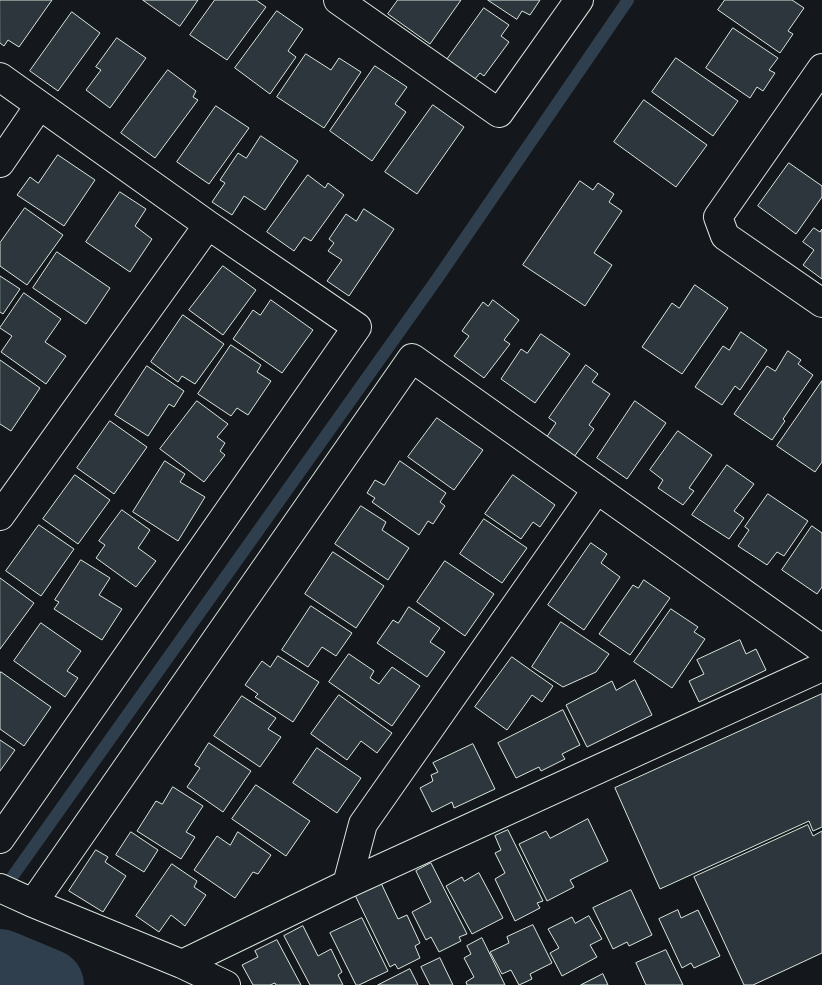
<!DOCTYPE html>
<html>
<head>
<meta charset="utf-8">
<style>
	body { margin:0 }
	canvas { display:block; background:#14181c }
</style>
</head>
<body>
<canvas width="822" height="985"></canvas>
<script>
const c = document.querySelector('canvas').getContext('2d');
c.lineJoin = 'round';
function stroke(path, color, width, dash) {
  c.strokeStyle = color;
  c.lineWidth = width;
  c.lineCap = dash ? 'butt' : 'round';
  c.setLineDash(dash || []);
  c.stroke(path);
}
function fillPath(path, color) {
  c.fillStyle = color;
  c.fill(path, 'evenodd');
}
const stream = new Path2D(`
	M10 880 437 279 628 0`);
const river = new Path2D(`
	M0 965 48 985`);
const building = new Path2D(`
	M0 0H52L19 47 8 40 4 46 0 43Z
	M143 0H198L180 26Z
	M215 0H256L266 7 227 60 190 35Z
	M398 0H461L430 44 388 14Z
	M488 0H540L530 15 522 11 517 19Z
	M725 0H792L804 8 788 31 793 34 780 53 718 10Z
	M484 8 509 25 501 36 509 42 484 76 480 73 474 80 446 61Z
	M277 11 303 29 288 51 296 57 270 94 235 68Z
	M72 12 100 33 58 91 30 71Z
	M733 28 778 58 769 70 775 73 763 91 757 87 750 98 706 68Z
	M117 38 146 58 110 108 86 90 101 70 96 67Z
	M306 54 331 70 339 58 361 72 324 128 277 97Z
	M676 58 738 101 713 136 652 92Z
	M375 66 407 87 395 104 406 112 372 161 330 131Z
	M168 70 196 91 193 97 198 100 155 158 121 133Z
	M644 100 707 145 676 187 614 142Z
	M433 105 464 127 417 194 385 172Z
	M216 106 249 128 209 184 177 162Z
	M261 136 298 161 265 210 244 196 232 215 212 202 225 183 220 180 238 153 246 158Z
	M58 155 95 180 64 226 17 195 30 177 38 183Z
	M789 163 822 186V197L796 234 758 206Z
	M308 175 325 188 328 183 344 195 311 241 304 237 294 251 267 232Z
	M580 181 593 190 598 183 614 194 609 202 622 211 594 253 612 265 585 306 523 265Z
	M120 192 146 209 135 226 152 239 130 272 86 242Z
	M25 208 63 235 27 285 0 266V243Z
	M364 209 394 229 349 296 327 281 342 260 328 251 334 243 329 239 346 214 356 221Z
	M814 228 820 232 822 229V279L803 265 814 250 803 242Z
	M57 252 110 288 86 324 33 288Z
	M223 266 256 290 223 335 189 310Z
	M0 276 20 289 3 314 0 312Z
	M695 285 728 308 682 374 642 347 672 303 679 308Z
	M24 293 61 319 45 342 66 356 46 384 1 352 12 336 0 328Z
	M271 300 313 330 282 373 233 339 253 310 260 315Z
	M493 300 519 320 504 340 510 344 484 378 454 356 469 336 462 331 483 302 488 306Z
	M183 315 224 344 195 384 182 376 178 382 151 362Z
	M741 332 767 350 740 390 735 386 722 405 695 387 723 346 729 350Z
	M541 334 570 354 535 403 501 379 521 349 527 353Z
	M231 345 261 365 257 372 271 381 248 415 237 408 231 416 198 394Z
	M788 351 801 360 798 364 813 375 783 419 785 421 772 440 734 414 767 366 775 371Z
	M0 360 40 388 11 431 0 424Z
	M586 365 598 374 592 382 610 394 589 425 594 429 574 457 546 438 556 423 549 418Z
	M147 366 184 391 174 407 169 404 148 436 115 415Z
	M822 381V462L815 472 777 446Z
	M197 401 228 424 217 437 225 443 220 451 225 455 204 482 160 449Z
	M635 401 666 423 627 479 597 458Z
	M437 418 483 450 454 490 408 457Z
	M110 421 147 447 114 494 77 468Z
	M678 431 712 455 689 488 694 491 683 505 658 488 663 480 650 470Z
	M165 461 185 474 180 482 205 497 178 541 133 512Z
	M400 461 446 493 440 502 445 506 433 524 428 521 419 535 372 502 375 498 367 493 375 480 384 485Z
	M727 465 754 484 734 511 744 518 729 539 692 515Z
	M75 475 110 500 78 544 43 519Z
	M513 475 555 505 540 527 533 522 521 539 485 514Z
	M768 494 808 521 784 556 777 552 767 565 738 546 749 530 745 527Z
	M361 506 386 522 382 530 409 548 388 580 335 544Z
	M122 510 150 530 138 548 156 561 136 587 96 558 105 545 99 541Z
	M484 519 527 548 502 583 460 554Z
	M39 525 74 549 41 596 6 571Z
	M812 526 822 533V587L817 594 782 570Z
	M591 543 607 554 601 563 620 577 584 630 548 605Z
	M333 552 384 586 356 628 305 594Z
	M81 560 110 578 99 595 122 609 102 640 54 609 59 602 55 600Z
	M445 561 494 594 465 636 417 602Z
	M0 578 34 603 0 649Z
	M644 580 670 598 630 655 599 634 633 585 638 588Z
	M311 606 352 633 336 656 322 647 308 667 282 650Z
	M409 607 440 628 430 642 445 652 427 677 377 643 393 620 398 623Z
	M671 609 698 627 694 632 705 639 672 688 634 662Z
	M561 622 609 654 596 672 563 687 532 667Z
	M41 623 81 651 67 671 78 678 65 697 14 661Z
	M740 640 746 654 756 649 766 670 699 702 689 681 704 674 697 660Z
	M349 654 374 671 370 678 379 684 392 667 420 686 392 726 329 682Z
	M278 656 319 682 293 722 255 697 258 694 245 685 262 661 270 667Z
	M512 657 553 686 542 702 532 695 507 730 475 707Z
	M1 672 51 707 24 746 0 729V674Z
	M635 680 652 715 587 747 566 705 612 681 616 690Z
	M822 694V827L813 831 809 821 660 889 615 788Z
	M339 695 392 733 377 753 361 741 347 760 311 734Z
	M242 696 276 718 268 729 281 737 260 767 214 736Z
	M563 710 580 745 562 754 565 759 541 771 539 767 516 778 498 743Z
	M0 740 15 750 0 771Z
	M209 743 251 771 223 812 187 787 200 768 195 765Z
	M473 744 495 789 454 808 452 802 432 812 420 788 433 781 431 775 438 772 433 763Z
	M317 748 361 778 337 813 293 783Z
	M256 785 310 821 286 856 232 819Z
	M173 787 203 806 186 832 195 837 181 859 137 831 156 801 162 804Z
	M588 819 608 861 570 880 574 887 547 901 519 844 546 831 550 838Z
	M808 825 813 836 822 831V953L753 985H744L694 877Z
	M508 830 543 901 537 903 540 908 515 921 495 879 505 873 495 853 501 850 495 836Z
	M131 832 158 850 144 872 116 855Z
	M238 832 271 855 258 874 253 872 235 898 194 870 217 836 230 845Z
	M96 850 108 857 105 862 126 876 103 912 69 891Z
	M431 863 467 934 459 937 461 941 439 952 431 937 426 940 412 912 431 902 416 871Z
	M172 864 197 881 194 887 206 895 185 926 171 915 159 932 136 916Z
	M479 873 503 918 472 934 446 886 462 877 464 881Z
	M381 883 398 919 407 915 420 943 415 946 420 958 398 969 395 964 390 967 355 895Z
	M631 890 652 935 629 946 627 942 613 949 593 908Z
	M678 910 681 918 698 910 720 956 694 968 691 963 682 968 659 919Z
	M589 916 602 939 590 945 597 957 562 976 550 953 559 948 548 929 572 917 575 923Z
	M362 918 388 971 359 985H356L330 933Z
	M533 925 552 963 530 974 532 979 519 985 511 970 502 974 490 952 509 943 507 937Z
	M303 926 318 956 331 949 342 972 338 975 343 985H310L284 936Z
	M482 938 505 985H467L466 982 474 977 464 958 471 954 467 946Z
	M277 940 301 985H276L275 983 270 985H253L242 965 258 957 255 951Z
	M666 950 683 985H646L636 963Z
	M440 958 453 985H430L421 967Z
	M410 969 418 985H378Z
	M603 974 608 985H581Z`);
const minor = new Path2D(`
	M338 0 499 113 579 0
	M822 68 718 217 725 236 822 303
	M0 77 208 225 357 327 0 839
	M0 163 39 106
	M0 516 208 225
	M347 884 363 824 597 489
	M0 888 33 903 182 964 226 985
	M33 903 412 358 822 649
	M182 964 347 884 822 667`);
stroke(stream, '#2f3f4d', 12);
stroke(river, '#2f3f4d', 72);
fillPath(building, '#2c363c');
stroke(building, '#d8e6dc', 1);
stroke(minor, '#d8e6dc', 30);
stroke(minor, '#14181c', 28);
</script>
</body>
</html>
